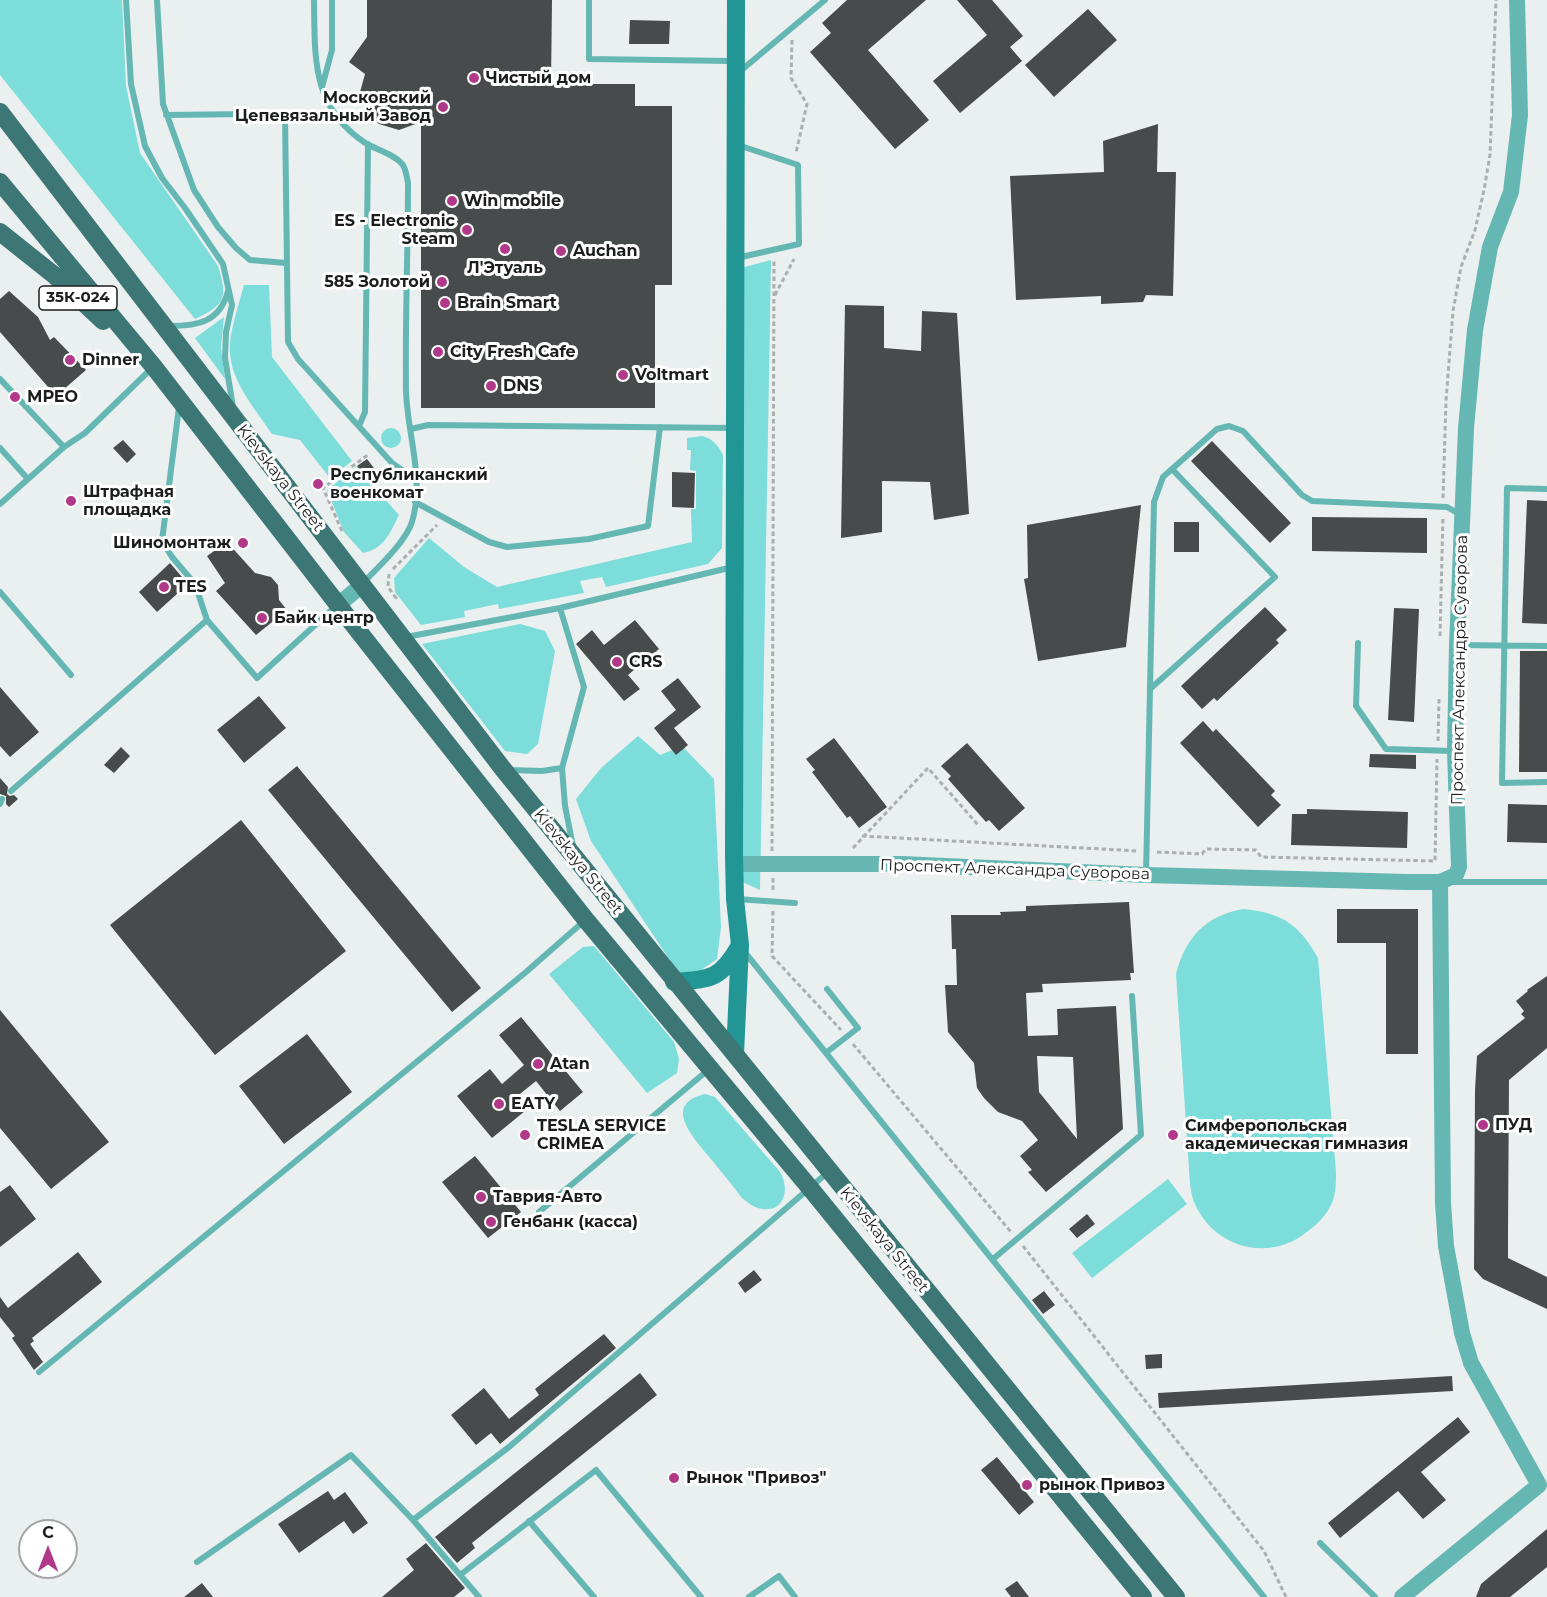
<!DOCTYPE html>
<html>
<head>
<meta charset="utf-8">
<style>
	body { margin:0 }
	#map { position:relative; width:1547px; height:1597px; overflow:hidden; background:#eaefef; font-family:Montserrat,sans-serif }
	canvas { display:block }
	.north { position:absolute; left:18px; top:1519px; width:60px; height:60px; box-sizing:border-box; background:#fff; border:2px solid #a4a5a5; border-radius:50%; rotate:0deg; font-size:16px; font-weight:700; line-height:24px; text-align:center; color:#1c1d1d }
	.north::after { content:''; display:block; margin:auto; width:21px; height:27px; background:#b2388a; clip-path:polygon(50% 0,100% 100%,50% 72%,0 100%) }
</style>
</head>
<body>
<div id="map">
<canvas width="1547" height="1597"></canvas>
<div class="north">С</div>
</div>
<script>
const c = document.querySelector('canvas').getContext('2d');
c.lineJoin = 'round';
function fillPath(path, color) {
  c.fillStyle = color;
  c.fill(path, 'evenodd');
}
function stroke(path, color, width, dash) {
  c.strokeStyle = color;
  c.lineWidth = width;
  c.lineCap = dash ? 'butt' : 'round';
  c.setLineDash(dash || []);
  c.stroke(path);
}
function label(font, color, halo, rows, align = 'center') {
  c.font = font + ' Montserrat,sans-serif';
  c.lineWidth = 6;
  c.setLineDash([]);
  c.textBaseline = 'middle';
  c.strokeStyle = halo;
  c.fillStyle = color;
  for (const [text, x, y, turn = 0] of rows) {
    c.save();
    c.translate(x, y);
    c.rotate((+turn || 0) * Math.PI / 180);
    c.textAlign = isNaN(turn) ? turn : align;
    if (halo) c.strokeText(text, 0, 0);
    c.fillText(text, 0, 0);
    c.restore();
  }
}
const green = new Path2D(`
	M0 0H122L126 86 140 153 218 266C228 298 225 305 195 319L0 75Z
	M771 260 760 890 738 880 741 268Z
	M244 285H269L272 357 352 461 330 478 300 440 272 434C254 407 227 378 230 343 232 324 239 304 244 285Z
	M224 317 221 347 225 379 195 338Z
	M381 438a10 10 0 1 1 20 0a10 10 0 1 1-20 0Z
	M702 436C713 439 718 445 723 455L722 548 708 564 606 587 602 577 580 581 584 593 499 609 498 604 464 611 465 617 421 625 395 592 394 578 429 538 464 567 497 587 692 542 691 509H696V471L690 470 691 450H687V438Z
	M356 467 399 515C390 533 384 549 363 553L344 532 327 490Z
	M520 624 545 631 555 651 538 744 527 754 505 751 422 644Z
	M638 736 660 755 682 746 714 779 721 927 717 959 701 970 679 974 591 841 576 799 601 768Z
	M1243 909C1282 913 1299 924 1318 958L1336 1172C1336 1182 1336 1194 1332 1203 1327 1214 1318 1224 1308 1231 1270 1263 1214 1249 1194 1202 1192 1197 1191 1190 1190 1184L1176 974C1186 937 1205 916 1243 909Z
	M594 946 674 1042 679 1059 677 1073 647 1093 549 974 583 947Z
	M705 1094 715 1097 780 1172C792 1193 781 1217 755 1207 751 1205 746 1201 742 1198 732 1185 721 1171 710 1158 694 1138 661 1104 705 1094Z
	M1168 1179 1187 1204 1092 1278 1072 1253Z`);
const building = new Path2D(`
	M367 0H552L551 84H635V106H672V285H655V408H421V122L399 130 379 124 365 111 360 92 365 74 349 62 367 37Z
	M847 0H926L868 50 929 120 895 149 810 52 831 33 822 23Z
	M957 0H992L1023 36 1010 47 1022 61 960 113 933 81 987 35Z
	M1088 9 1117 40 1054 97 1025 65Z
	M630 20 670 21 669 44H629Z
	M1158 124 1157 172H1176L1173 296 1146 295 1143 302 1101 304V296L1016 300 1010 176 1104 172 1103 141Z
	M9 291 38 317 50 340 54 337 86 370 56 396 0 332V299Z
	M845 305 884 306V348L921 351 922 311 957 313 969 514 934 520 930 482 882 481V532L841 538Z
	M123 440 136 454 127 463 113 448Z
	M1212 441 1291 523 1270 543 1191 461Z
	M367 459 377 472 367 480 357 466Z
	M672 472 695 473 694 508 672 507Z
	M1527 500 1547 501V624L1522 623Z
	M1141 505 1126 647 1038 661 1024 579 1028 578 1027 525Z
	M1312 517 1427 518V553L1312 551Z
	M1174 522H1199V552H1174Z
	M227 542 255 573 271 577 278 585 279 600 287 610 256 635 216 591 225 583 207 556Z
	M170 563 188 584 157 612 139 592Z
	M1265 607 1287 630 1276 640 1279 643 1217 701 1214 698 1202 709 1181 686Z
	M1394 608 1419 609 1414 722 1388 720Z
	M635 620 659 649 628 675 640 689 624 701 576 644 592 630 604 645Z
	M1520 651H1547V772H1519Z
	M678 678 701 707 674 728 688 745 676 755 654 728 676 710 661 691Z
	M0 687 39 732 10 757 0 746Z
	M259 696 286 728 244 763 217 730Z
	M1203 721 1213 732 1216 729 1275 791 1271 795 1281 805 1258 827 1180 743Z
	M834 738 887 807 859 828 850 816 847 818 812 772 815 770 806 759Z
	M967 743 1025 808 999 831 989 820 986 822 948 779 951 776 941 766Z
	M121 747 130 756 114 773 104 765Z
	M1370 754 1416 755V769L1369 767Z
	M297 766 481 988 452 1012 268 790Z
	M0 778 8 787 7 794 10 796 14 795 18 799 9 807 6 804V796L0 794Z
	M1508 804 1547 805V843L1507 842Z
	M1307 809 1408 812 1407 848 1291 845 1292 814H1307Z
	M241 820 346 951 215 1055 110 925Z
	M1129 902 1134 973H1130L1131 980 1042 984 1043 992 1026 993 1028 1036 1058 1035 1057 1009 1116 1006 1123 1129 1046 1192 1028 1172 1032 1170 1020 1156 1038 1140 1022 1121 998 1112 984 1098 977 1088 974 1063 948 1032 945 985H957L956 949H952L951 915H1001L1000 912 1026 911V906ZM1037 1056 1073 1057 1077 1139 1039 1092Z
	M1337 909H1418V1054H1386V943H1337Z
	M1547 976V1048L1509 1080 1508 1230V1258L1547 1277V1309L1483 1279 1474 1269 1475 1090 1477 1056 1525 1018 1521 1014 1524 1011 1516 1001 1528 991 1527 990Z
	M0 1010 109 1142 51 1189 0 1128Z
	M521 1017 583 1092 560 1111 536 1081 515 1098 525 1111 492 1138 457 1096 490 1069 502 1084 524 1065 499 1035Z
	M307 1034 352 1092 284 1144 239 1086Z
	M475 1156 521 1212 488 1238 442 1182Z
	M10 1185 36 1219 0 1247V1192Z
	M1087 1214 1095 1224 1077 1238 1069 1229Z
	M78 1252 102 1282 32 1338 34 1341 30 1344 43 1362 34 1370 12 1338 15 1336 0 1317V1297L8 1308Z
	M754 1270 762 1280 745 1293 738 1283Z
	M1044 1291 1055 1305 1043 1314 1032 1300Z
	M604 1334 616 1348 500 1444 491 1433 476 1445 451 1415 484 1388 509 1419 539 1395 535 1389Z
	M1162 1354V1368L1146 1369 1145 1355Z
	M640 1373 657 1395 472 1543 475 1548 457 1563 435 1537Z
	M1452 1376 1453 1391 1159 1408 1158 1393Z
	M1458 1417 1470 1432 1421 1472 1446 1500 1423 1519 1398 1491 1340 1538 1328 1523Z
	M997 1457 1034 1502 1019 1515 981 1470Z
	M328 1491 334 1500 345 1492 368 1523 353 1534 344 1521 299 1553 278 1524Z
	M1547 1529V1567L1510 1597H1476L1481 1584Z
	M426 1543 465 1588 454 1597H382L414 1570 406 1559Z
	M1017 1581 1029 1597H1011L1005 1589Z
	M202 1583 213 1597H184Z`);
const path = new Path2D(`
	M792 40 791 78 807 104 796 153
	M775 295 794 259
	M1443 498 1446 401 1453 311 1461 267 1475 230 1484 190 1490 155 1496 0
	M342 531 323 488 369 454
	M393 569 437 525
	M389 574 388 587 396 598 394 599
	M1440 636 1443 516
	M1438 741 1439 699
	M862 836 1138 851
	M853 848 928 768 979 826
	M772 851 774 260
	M1157 852 1202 854 1206 849 1256 850 1261 857 1435 861 1437 759
	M773 878V893
	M773 911 772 956 841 1030
	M853 1044 1011 1232
	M1023 1246 1264 1551 1286 1597`);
const service = new Path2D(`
	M126 0 131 84 145 146 162 178 185 208 223 264 232 305 226 332 225 358 233 407
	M157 0 163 104 194 190 218 227 236 248 250 260 286 263
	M314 0C315 59 311 108 367 144 378 150 396 155 403 165 406 170 407 178 408 183 408 252 405 321 406 390 407 434 425 478 412 522 405 543 378 567 363 583
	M589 0V59L732 61
	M738 73 825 0
	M322 87 332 50V0
	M285 114 288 342 298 359 392 463 415 479
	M166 115 333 113
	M737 258 799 244 798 165 738 145
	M169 326C198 326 220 322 228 291
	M0 379 64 447
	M179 407 162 541 172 557 195 584 207 620 257 678 336 606
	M359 426 365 412 368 144
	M411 429 428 425 734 428
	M0 448 27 478
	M1547 489 1507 488 1502 783 1547 782
	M415 502 489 542 507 547 589 539 648 526 660 427
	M0 504 64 447 85 433 153 367
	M0 592 71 675
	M560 608 584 687 562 768 565 806 573 846
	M406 637 560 608 733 567
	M1358 643 1356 706 1386 749 1453 751
	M1458 645 1547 646
	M1150 689 1275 577 1172 469
	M509 770 542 771 562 768
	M11 791 207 620
	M0 804 2 799
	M1146 875 1154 502 1163 477 1217 429 1229 426 1243 431 1302 495 1312 501 1447 507 1461 515
	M1452 882H1547
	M736 899 795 903
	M743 950 1264 1597
	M827 1052 858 1028 827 989
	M539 1212 708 1070
	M993 1259 1141 1135 1132 996
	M39 1372 526 972 583 922
	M413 1520 479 1597
	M529 1521 594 1597
	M1320 1543 1375 1597
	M197 1562 351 1455 413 1520 509 1447 827 1173
	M460 1575 596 1470 701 1597
	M749 1597 779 1576 795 1597`);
const tertiary = new Path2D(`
	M338 605 362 585
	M734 864H901L1146 875 1407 882H1440L1456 875 1459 867 1455 751 1457 645 1466 428 1475 330 1490 247 1511 192 1520 115 1517 0
	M1402 1597 1539 1485 1471 1363 1462 1333 1446 1246 1443 1203 1440 882`);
const secondary = new Path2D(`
	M674 982C710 979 720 980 739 947
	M735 1054 740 945 735 899 734 855 736 0`);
const primary = new Path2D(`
	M0 112 503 769 1176 1597
	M0 182 154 367 356 628 586 920 810 1188 1143 1597
	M0 232 54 275 103 321`);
const markers = [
	[474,78,6,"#b2388a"],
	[443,107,6,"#b2388a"],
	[452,201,6,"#b2388a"],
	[467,230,6,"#b2388a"],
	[505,249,6,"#b2388a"],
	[561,251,6,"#b2388a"],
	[442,282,6,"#b2388a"],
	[445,303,6,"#b2388a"],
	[438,352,6,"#b2388a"],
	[70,360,6,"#b2388a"],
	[623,375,6,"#b2388a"],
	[491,386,6,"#b2388a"],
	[15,397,6,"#b2388a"],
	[318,484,6,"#b2388a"],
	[71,501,6,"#b2388a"],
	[243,543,6,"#b2388a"],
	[164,587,6,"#b2388a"],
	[262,618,6,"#b2388a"],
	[617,662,6,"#b2388a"],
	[538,1064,6,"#b2388a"],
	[499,1104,6,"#b2388a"],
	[1483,1125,6,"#b2388a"],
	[525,1135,6,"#b2388a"],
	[1173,1135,6,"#b2388a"],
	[481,1197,6,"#b2388a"],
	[491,1222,6,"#b2388a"],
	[674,1478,6,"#b2388a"],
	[1027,1485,6,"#b2388a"]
];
const shields = [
	[78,298,78]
];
const shieldNames = [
	["35К-024",78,298]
];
const poiNames = [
	["Чистый дом",486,78],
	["Московский",431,98,"right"],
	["Цепевязальный Завод",431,116,"right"],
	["Win mobile",464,201],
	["ES - Electronic",455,221,"right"],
	["Steam",455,239,"right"],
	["Auchan",573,251],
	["Л'Этуаль",505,268,"center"],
	["585 Золотой",430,282,"right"],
	["Brain Smart",457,303],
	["City Fresh Cafe",450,352],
	["Dinner",82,360],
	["Voltmart",635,375],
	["DNS",503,386],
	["МРЕО",27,397],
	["Республиканский",330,475],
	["военкомат",330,493],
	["Штрафная",83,492],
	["площадка",83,510],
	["Шиномонтаж",231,543,"right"],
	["TES",176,587],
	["Байк центр",274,618],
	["CRS",629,662],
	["Atan",550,1064],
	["EАTY",511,1104],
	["ПУД",1495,1125],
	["TESLA SERVICE",537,1126],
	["CRIMEA",537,1144],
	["Симферопольская",1185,1126],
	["академическая гимназия",1185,1144],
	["Таврия-Авто",493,1197],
	["Генбанк (касса)",503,1222],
	["Рынок \"Привоз\"",686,1478],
	["рынок Привоз",1039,1485]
];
const streetNames = [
	["Kievskaya Street",280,478,52],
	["Проспект Александра Суворова",1460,670,-89],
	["Kievskaya Street",578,862,51],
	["Проспект Александра Суворова",1015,870,2],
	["Kievskaya Street",884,1240,51]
];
fillPath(green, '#7cddda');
fillPath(building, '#474b4b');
stroke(path, '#abafaf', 3, [4.5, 3]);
stroke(service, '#65b7b4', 6);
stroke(tertiary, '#65b7b4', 16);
stroke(secondary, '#219694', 18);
stroke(primary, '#3c7675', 18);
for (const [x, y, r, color] of markers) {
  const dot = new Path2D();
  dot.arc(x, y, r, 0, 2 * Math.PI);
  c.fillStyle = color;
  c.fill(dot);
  stroke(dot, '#fff', 2);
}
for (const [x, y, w] of shields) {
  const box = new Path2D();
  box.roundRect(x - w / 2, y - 12, w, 24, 4.5);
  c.fillStyle = '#fff';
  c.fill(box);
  stroke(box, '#1c1d1d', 1.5);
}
label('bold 15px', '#1c1d1d', null, shieldNames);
label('bold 16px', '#1c1d1d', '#fff', poiNames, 'left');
label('16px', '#1c1d1d', '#fff', streetNames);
</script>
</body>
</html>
